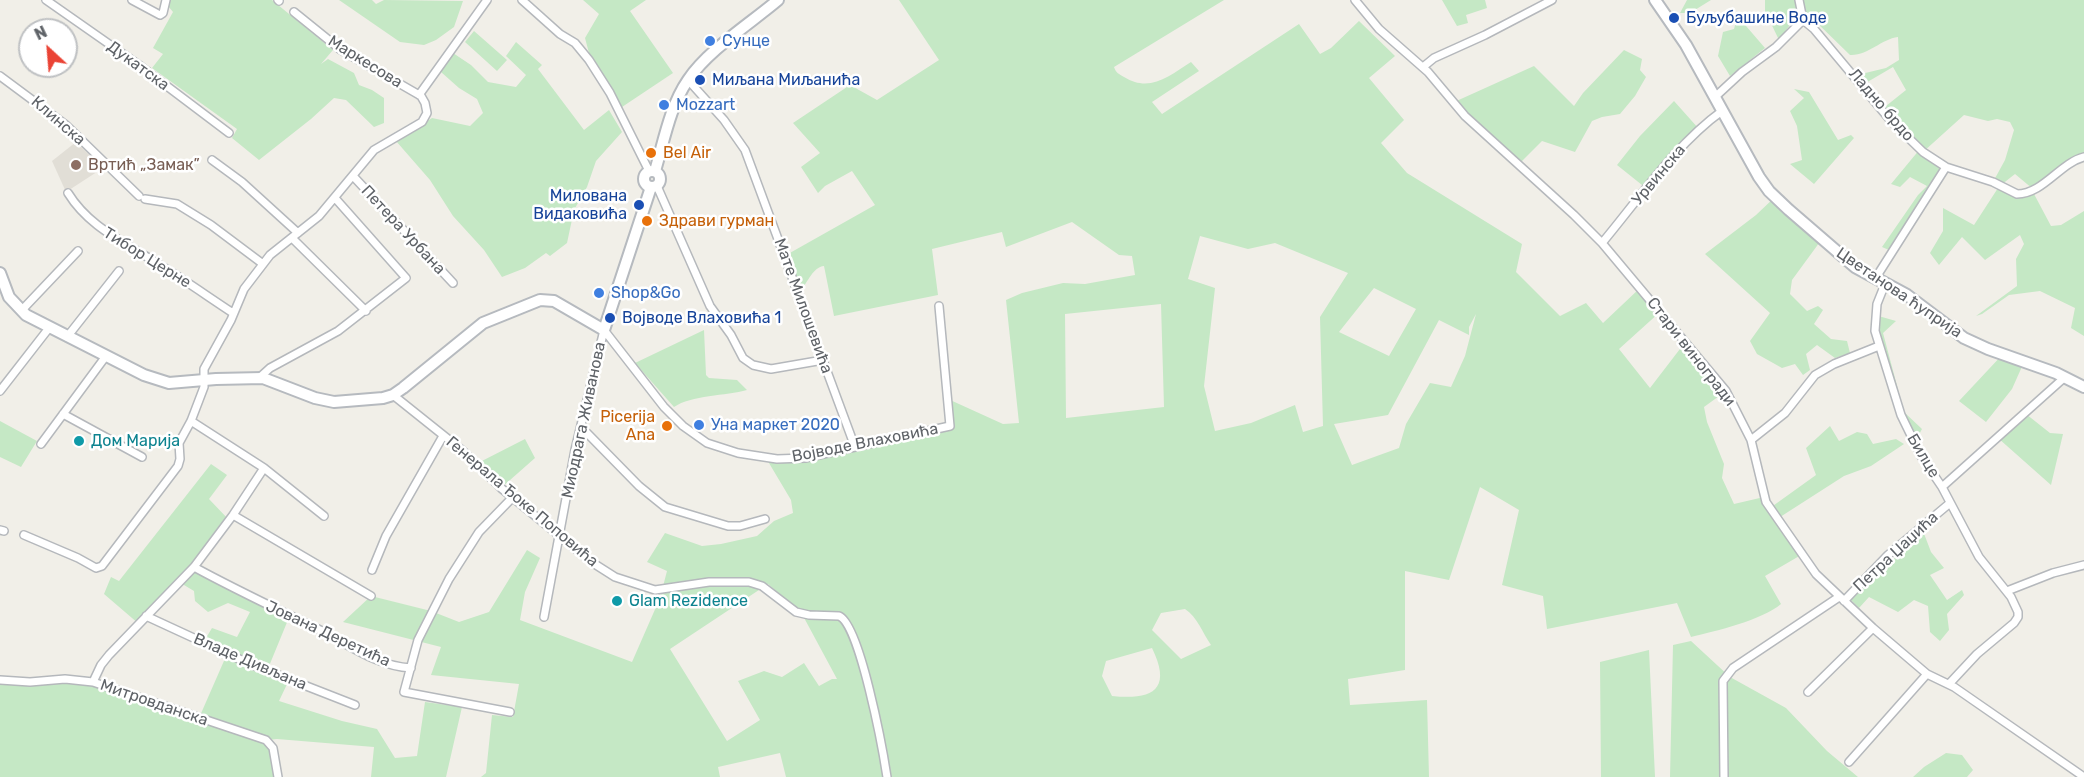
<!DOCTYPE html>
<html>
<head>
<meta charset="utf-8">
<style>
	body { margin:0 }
	#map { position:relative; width:2084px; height:777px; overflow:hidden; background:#f1efe8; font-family:Rubik,sans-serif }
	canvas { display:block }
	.north { position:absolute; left:18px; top:18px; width:60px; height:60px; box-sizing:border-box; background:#fff; border:2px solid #bfc1c3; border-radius:50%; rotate:334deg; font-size:16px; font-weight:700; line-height:24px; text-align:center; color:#5f6368 }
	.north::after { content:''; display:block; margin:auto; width:21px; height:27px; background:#ea4335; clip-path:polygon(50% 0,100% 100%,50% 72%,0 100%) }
</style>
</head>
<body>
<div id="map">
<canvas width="2084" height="777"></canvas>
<div class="north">N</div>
</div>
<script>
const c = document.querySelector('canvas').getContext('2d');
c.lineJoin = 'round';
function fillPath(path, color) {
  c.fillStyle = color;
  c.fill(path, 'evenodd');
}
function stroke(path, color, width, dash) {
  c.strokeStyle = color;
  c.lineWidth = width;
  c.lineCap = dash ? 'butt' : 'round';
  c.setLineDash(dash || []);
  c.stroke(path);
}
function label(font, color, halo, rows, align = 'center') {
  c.font = font + ' Rubik,sans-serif';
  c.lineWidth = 5;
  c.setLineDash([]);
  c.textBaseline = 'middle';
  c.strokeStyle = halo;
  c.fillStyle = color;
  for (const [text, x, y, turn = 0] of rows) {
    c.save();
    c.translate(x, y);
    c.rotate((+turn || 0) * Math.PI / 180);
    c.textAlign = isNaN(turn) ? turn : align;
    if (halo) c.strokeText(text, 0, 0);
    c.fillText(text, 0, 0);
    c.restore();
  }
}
const education = new Path2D(`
	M76 142 103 168 66 192 52 161Z`);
const green = new Path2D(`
	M168 0H272L333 50 321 64 328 59 354 73 359 85 372 90 384 98V123L374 127 346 100 334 98 311 119 259 160 232 138 237 129 152 68 163 54 153 48 173 12 168 6Z
	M339 0H372L376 4 384 0 463 1 454 27 436 40 424 45 400 42Z
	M583 0H646L630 11 673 73 622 107 589 53 585 38 599 14Z
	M899 0H1224L1114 67C1116 73 1119 74 1124 77 1150 93 1169 76 1191 62L1199 71 1152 102 1162 114 1299 24 1320 54 1331 48 1359 21 1395 56 1369 78 1404 120 1381 143 1407 173 1522 244 1516 272 1560 316 1586 303 1603 323 1640 288 1660 312 1619 349 1650 388 1683 345 1726 391 1704 407 1707 422 1724 464 1722 478 1734 504 1764 497 1770 508 1816 475 1806 448 1830 426 1839 441 1857 432 1867 434 1873 444 1896 439 1904 444 1871 466 1844 476 1777 519 1801 555 1765 576 1781 604C1762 620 1716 631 1691 637L1677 603 1547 629 1543 596 1502 585 1519 510 1480 487 1449 580 1405 571V670L1348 679 1350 705 1427 700 1429 777H786L780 753 718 767 720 777H481L486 773 492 715 513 717 519 684 431 675 441 647 343 622 371 596 431 611 459 622 489 612 527 550 540 558 525 592 520 620 632 662 660 598 667 571 647 562 665 533 702 546 721 544 757 536 774 521 793 513 791 500 766 458 789 459 950 426 948 399 1003 424 1019 423 1006 300 1022 293 1063 283 1085 284 1135 275 1132 256 1119 255 1072 222 1006 247 1002 232 932 249 938 295 834 316 824 266C813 267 808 282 801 290L788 254 875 205 852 171 825 186 818 193 801 167 820 153 793 123 850 85 877 100 939 60ZM1200 236 1248 249 1275 243 1348 273 1320 317 1323 426 1303 432 1295 405 1251 423 1215 431 1204 386 1215 288 1188 279ZM1374 288 1416 309 1389 356 1339 332ZM1161 304 1164 407 1066 418 1065 314ZM1476 314 1465 356 1451 387 1430 383 1406 424 1399 448 1352 465 1334 424 1388 415 1439 320 1469 335V327ZM768 584 802 614 837 679H832L819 686 804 663 782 677 764 671 738 681 760 720 727 741 670 649ZM1185 609C1198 618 1202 632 1211 645L1181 659 1152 630 1161 613ZM1152 648C1173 691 1151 700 1112 696L1102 676 1106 661Z
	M1442 0H1485L1487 8 1466 15 1468 23 1457 26Z
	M1687 0H1711L1690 13H1680Z
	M1765 0H2084V157L2033 189 2015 174 2001 185 1993 182 2005 160 2014 130 2010 122 1997 119 1988 121 1964 115 1923 152 1946 167 1889 250 1882 247 1918 195 1927 186 1910 177 1900 187 1891 184 1920 149 1881 110 1906 90 1893 67 1864 84 1857 75 1886 68 1899 60 1898 37C1881 39 1868 56 1850 55L1812 18 1797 15 1779 40 1765 11Z
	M1740 19 1765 48 1730 76 1718 56 1723 32 1734 29 1736 22Z
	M474 31 507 60 497 71 465 42Z
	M516 42 542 65 538 69 584 130 609 110 622 132 596 161 587 187 574 210 567 243 550 256 546 253 525 268 502 277 484 250 453 216 430 180 396 141 432 118 470 126 483 113 477 99 459 88 441 72V68L453 53 471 65 488 82 516 87 526 75 506 56Z
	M1624 50 1642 59 1640 70 1646 77 1635 96 1620 114 1602 117 1592 121 1575 152 1542 141 1518 165 1452 103 1534 66 1574 106 1583 93Z
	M1794 89 1809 92 1838 140 1851 135 1854 138 1814 184 1790 164 1802 160 1797 126 1790 111 1804 98Z
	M1674 101 1699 129 1647 189 1617 165 1640 136Z
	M1998 188 2017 198 2034 194 2051 226 2061 225 2084 211V336L2071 328 2075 308 2040 291 2009 295 1982 314 1976 316 2017 286 2016 259 2024 244 2020 235 1985 260 1962 237 1939 265 1930 253 1943 231V208L1974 225Z
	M1775 197 1822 239 1792 280 1790 294 1807 311 1818 306 1823 310 1814 324 1831 339 1847 341 1850 353 1835 358 1817 345 1806 354 1810 370 1803 375 1795 364 1782 368 1757 354 1750 341 1770 313 1705 254 1756 215Z
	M1875 315 1896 321 1883 333 1904 412 1922 429 1914 444 1879 346Z
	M704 330 706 375 709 378 737 380 747 390C726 396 691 395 674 407L635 363Z
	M2003 354 2024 362 2012 389 1986 422 1959 401Z
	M2026 414 2050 433 2063 434 2051 485 1998 438Z
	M0 421 37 441 21 467 0 457Z
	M525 439 535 458 501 488 476 464Z
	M211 464 227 475 209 499 229 520 194 567 290 615 267 671 289 680 279 701 342 721 377 729 395 758 417 756 425 702 462 707 446 777H371L374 747 277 739 267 740 278 777H0V680H75L199 718 227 654 203 643 212 628 237 637 250 612 228 603 208 612 195 601 194 591 179 582 139 624 104 594 111 577 119 581Z
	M1923 531 1931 552 1944 568 1930 575 1947 600 1962 590 1964 595 1947 614 1949 630 1940 641 1930 632 1928 606 1914 600 1898 612 1869 597 1859 608 1851 600Z
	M1691 641 1730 677 1786 708 1827 751 1858 777H1670L1673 645Z
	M1649 650 1655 777H1601L1600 662Z
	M1946 753 1962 755 1973 770 1967 777H1913L1924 767Z`);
const street = new Path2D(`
	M46 0 139 65 229 133
	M132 0 160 15 163 13 166 0
	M278 0 279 1
	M522 0 560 34 575 43 589 60 610 93 649 171
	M1355 0 1379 29 1428 72 1465 116 1574 215 1602 243 1726 391 1751 440 1766 502 1816 574 1873 628 1927 674 1954 687 2084 777
	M1799 0 1803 20 1814 29 1891 121 1923 152 1946 167 1993 182 2017 194C2043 194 2060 163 2084 157
	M1423 67 1434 58 1485 35 1552 0
	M0 76 66 125 139 196
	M688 80 724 120 745 150 855 447
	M419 95 487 0
	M1715 97 1742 72 1776 47 1803 20
	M212 160 242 182 298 233
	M353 176 453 283
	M657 186 710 306 731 335 743 358 753 365 771 369 823 360
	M68 193C89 227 123 241 155 262 182 278 207 296 233 313
	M145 199 177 204 211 225 263 264
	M292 238 366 311
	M1602 243C1638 200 1676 144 1722 111
	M1875 279 1946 167
	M1885 284 1877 304 1875 331 1901 415 1921 456 1942 487 1979 557 2011 597 2018 612V617L2014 623 1977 654 1949 684
	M21 311 78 251
	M604 330 664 407 683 426 707 443 738 453 777 459 805 458 950 426 939 306
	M67 337 119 271
	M259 378 270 368 338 331 406 278 335 198
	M0 391 49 328
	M393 395 463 451 501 488 593 563 615 577 655 590 709 582H749L762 586 796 612 809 615 839 616C860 624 883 751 887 777
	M63 414 142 457
	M191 421 264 468 324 516
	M580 431 587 433 639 486 665 507 728 526H740L765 519
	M1751 440 1785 413 1815 375 1834 364 1879 346
	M41 444 106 356
	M1942 487 2065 377
	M233 515 371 596
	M0 530 4 531
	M24 535 78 558 96 568 102 566 178 466 180 459 179 443 191 421 204 387V369L231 320 244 289 270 255 319 216 374 150 422 122 427 113 425 103 421 96 341 50 294 12
	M194 567C236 590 279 610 322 631 351 646 377 666 411 668
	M372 570 386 536 443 436
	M2007 591 2053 573 2084 565
	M1844 601 1888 555 1950 503
	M146 616 250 664 355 705
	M544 617 575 450 604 330
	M0 680 30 682 65 679 93 682 266 740 273 748 278 777
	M93 682 101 665 109 655 194 567 233 515 264 468
	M1808 692 1873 628
	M510 712 404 692 418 640 449 579 479 532 513 497
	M1849 762 1927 674
	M1724 777 1723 681 1733 668 1839 597`);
const secondary = new Path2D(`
	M1655 0 1686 45 1759 177 1769 191 1789 210 1855 267 1907 295 1964 338 1988 349 2056 373 2084 387
	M644 179a8 8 0 1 1 16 0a8 8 0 1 1-16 0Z
	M655 171C664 141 670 106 688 80 708 50 751 23 778 0
	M0 273 9 297 26 315 144 375 169 383 216 379 263 378 315 398 334 402 383 398 393 395 403 388 483 323 540 300 554 301 604 330 651 187`);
const markers = [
	[1674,18,6,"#1a4fb4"],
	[710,41,6,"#3f7fe0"],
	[700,80,6,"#1a4fb4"],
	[664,105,6,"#3f7fe0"],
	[651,153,6,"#e8710a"],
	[76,165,6,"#8d6e63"],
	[639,205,6,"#1a4fb4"],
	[647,221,6,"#e8710a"],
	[599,293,6,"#3f7fe0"],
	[610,318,6,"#1a4fb4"],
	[699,425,6,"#3f7fe0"],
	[667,426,6,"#e8710a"],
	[79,441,6,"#0f9aa8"],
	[617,601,6,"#0f9aa8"]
];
const transitNames = [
	["Буљубашине Воде",1686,18],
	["Миљана Миљанића",712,80],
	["Милована",627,196,"right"],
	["Видаковића",627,214,"right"],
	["Војводе Влаховића 1",622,318]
];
const shopNames = [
	["Сунце",722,41],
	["Mozzart",676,105],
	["Shop&Go",611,293],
	["Уна маркет 2020",711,425]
];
const streetNames = [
	["Маркесова",365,62,32],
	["Дукатска",138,66,36],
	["Ладно брдо",1881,105,49],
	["Клинска",58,121,41],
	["Урвинска",1659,175,-50],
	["Петера Урбана",403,230,47],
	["Тибор Церне",147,258,32],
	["Цветанова ћуприја",1899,293,34],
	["Мате Милошевића",803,306,70],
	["Стари виногради",1691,352,52],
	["Миодрага Живанова",584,420,-78],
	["Војводе Влаховића",865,443,-11],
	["Билце",1923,456,59],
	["Генерала Ђоке Поповића",522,502,40],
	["Петра Џаџића",1896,552,-43],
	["Јована Деретића",328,634,25],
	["Владе Дивљана",250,662,23],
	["Митровданска",154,703,19]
];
const foodNames = [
	["Bel Air",663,153],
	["Здрави гурман",659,221],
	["Picerija",655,417,"right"],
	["Ana",655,435,"right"]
];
const educationNames = [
	["Вртић „Замак”",88,165]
];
const cultureNames = [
	["Дом Марија",91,441],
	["Glam Rezidence",629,601]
];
fillPath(education, '#e1ded6');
fillPath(green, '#c5e8c5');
stroke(street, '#b5b8bc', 10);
stroke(secondary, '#b6babf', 14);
stroke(street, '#fff', 7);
stroke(secondary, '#fff', 10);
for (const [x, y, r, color] of markers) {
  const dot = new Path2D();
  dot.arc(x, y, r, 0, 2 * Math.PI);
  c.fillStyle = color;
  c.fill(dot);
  stroke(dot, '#fff', 2);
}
label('16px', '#164399', '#fff', transitNames, 'left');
label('16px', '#366cbe', '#fff', shopNames, 'left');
label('16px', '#5f6368', '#fff', streetNames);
label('16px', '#c56008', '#fff', foodNames, 'left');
label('16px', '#785e54', '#fff', educationNames, 'left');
label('16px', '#0d838f', '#fff', cultureNames, 'left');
</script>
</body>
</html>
